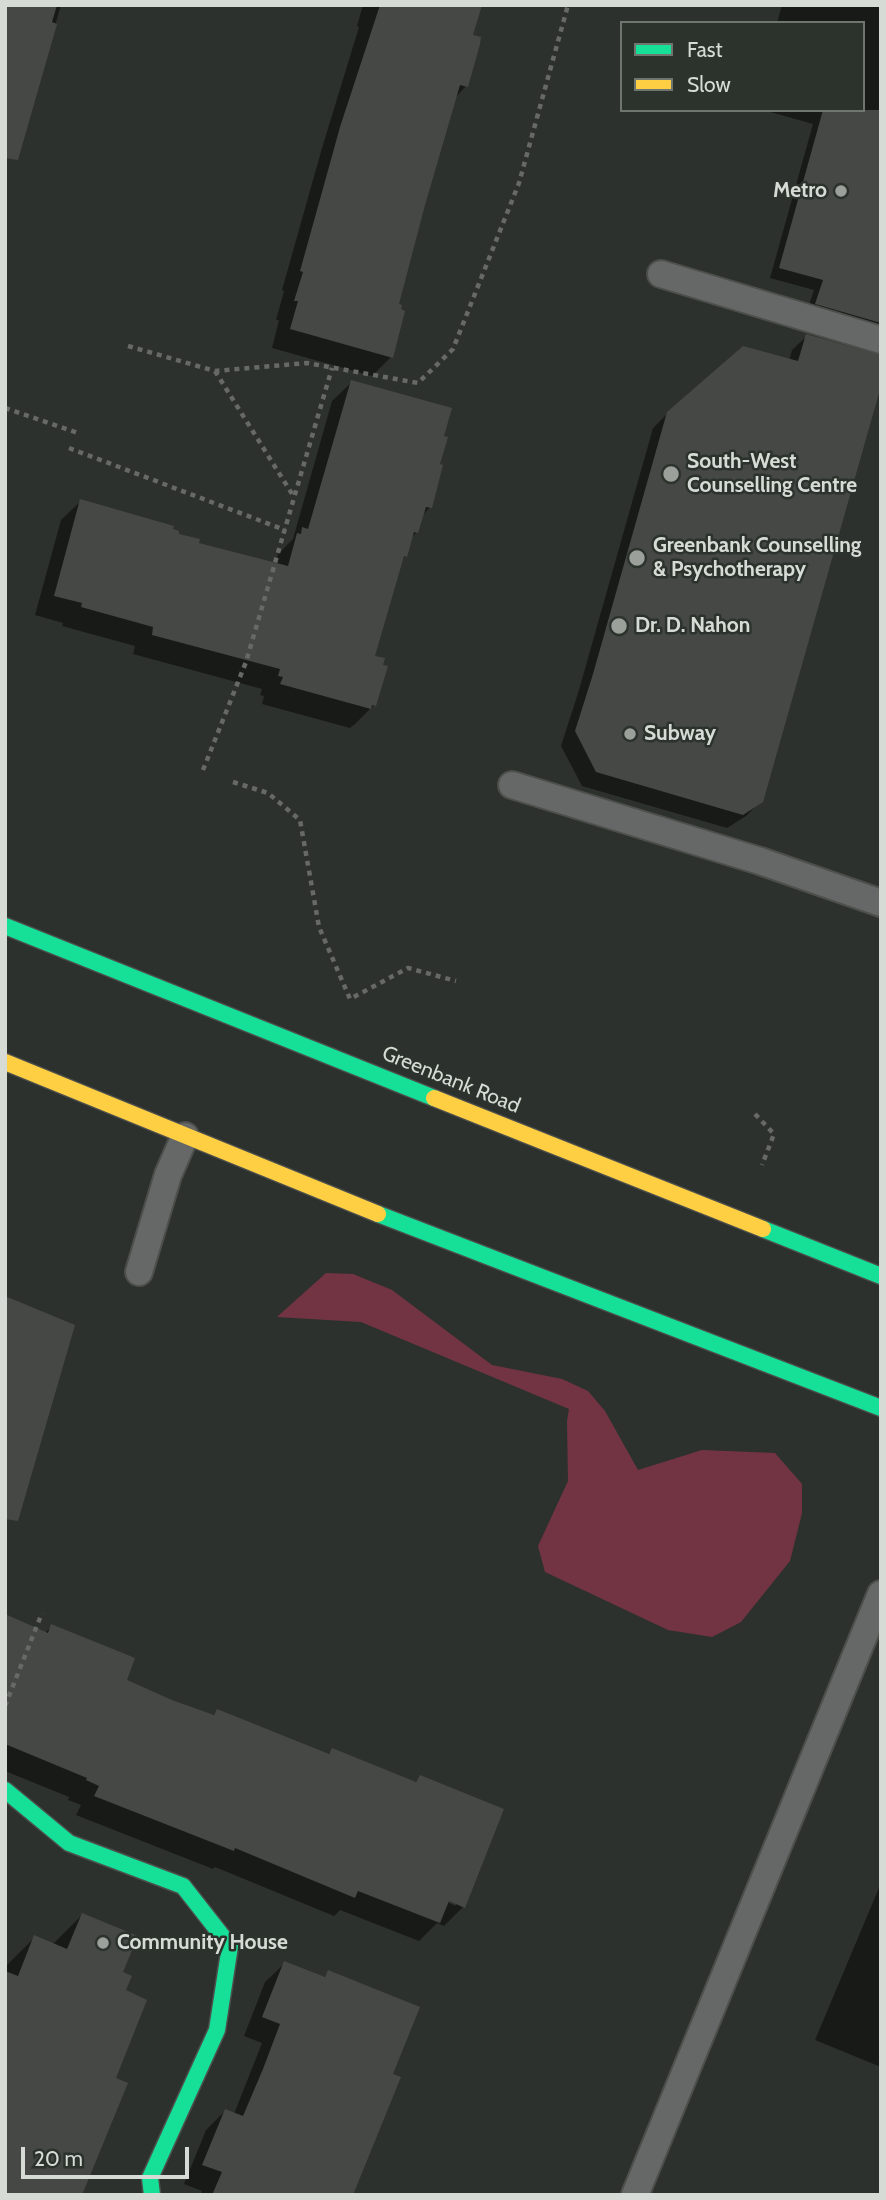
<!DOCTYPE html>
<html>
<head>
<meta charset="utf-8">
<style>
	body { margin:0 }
	#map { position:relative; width:886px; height:2200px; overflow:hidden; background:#2d312d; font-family:Cabin,sans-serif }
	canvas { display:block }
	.frame { position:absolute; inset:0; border:7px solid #d6dbd6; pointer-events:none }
	.legend { position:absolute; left:620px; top:21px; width:245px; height:91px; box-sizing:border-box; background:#2b332c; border:2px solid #6f7670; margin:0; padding:9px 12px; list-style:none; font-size:21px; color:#d6dbd6 }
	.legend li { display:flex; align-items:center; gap:14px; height:35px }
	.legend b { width:35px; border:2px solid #6f7670 }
	.scale { position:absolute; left:21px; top:2147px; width:168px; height:32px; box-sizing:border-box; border:4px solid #d6dbd6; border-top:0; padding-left:9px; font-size:21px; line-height:24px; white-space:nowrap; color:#d6dbd6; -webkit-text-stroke:5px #2b332c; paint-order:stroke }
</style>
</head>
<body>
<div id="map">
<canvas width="886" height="2200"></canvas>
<div class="frame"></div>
<ul class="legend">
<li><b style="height:9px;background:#16e098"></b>Fast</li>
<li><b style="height:9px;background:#ffcf43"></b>Slow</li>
</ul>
<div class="scale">20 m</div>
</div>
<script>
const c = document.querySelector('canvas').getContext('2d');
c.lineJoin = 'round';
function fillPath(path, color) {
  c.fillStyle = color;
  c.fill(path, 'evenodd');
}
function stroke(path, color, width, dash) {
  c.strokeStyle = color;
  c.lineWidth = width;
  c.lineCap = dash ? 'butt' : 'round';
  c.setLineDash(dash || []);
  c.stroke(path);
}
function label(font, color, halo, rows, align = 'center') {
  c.font = font + ' Cabin,sans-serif';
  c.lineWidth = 5;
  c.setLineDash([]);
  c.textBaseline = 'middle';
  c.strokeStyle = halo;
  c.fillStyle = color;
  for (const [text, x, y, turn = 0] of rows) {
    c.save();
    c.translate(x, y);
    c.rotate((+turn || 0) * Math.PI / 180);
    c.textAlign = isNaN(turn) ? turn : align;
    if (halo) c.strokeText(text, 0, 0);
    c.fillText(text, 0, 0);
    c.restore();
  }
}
const green = new Path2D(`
	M326 1273 353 1274 392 1290 492 1365 562 1379 588 1391 605 1411 638 1470 702 1450 775 1453 802 1484V1513L790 1561 741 1622 712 1637 668 1630 545 1572 538 1546 568 1481 567 1421 569 1409 361 1322 277 1317Z`);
const shadow = new Path2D(`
	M5 5H61L29 117Z
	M363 5H480L471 37 466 86 454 99 397 305 391 357 372 376 272 348 279 320H276L284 291 282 290 322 148 359 27 357 26Z
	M782 5H881V328L806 314 814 290 770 278 813 124 763 110H863V23H777Z
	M807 336 761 801 746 816 727 828 582 786 561 746 579 690 653 428 668 413 789 361 792 350Z
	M352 382 442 437 430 507 422 516 417 532 410 539 405 556 401 561 373 657 374 705 355 724 350 728 262 704 264 696 260 695 262 689 133 654 135 646 62 626 63 623 35 615 61 520 81 501 197 544 275 565 278 554 293 539 332 401Z
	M5 1616 45 1633 52 1626 124 1681 212 1716 217 1711 327 1755 332 1750 414 1783 420 1777 463 1907 444 1926 437 1923 419 1941 340 1910 334 1916 215 1867 213 1869 76 1815 81 1805 68 1800 69 1797 5 1771ZM440 1899 456 1902V1906Z
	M881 1883V2067L815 2040Z
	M82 1915 121 1973 124 1991 5 2195V1967L35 1937 52 1945Z
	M285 1963 323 1978 329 1972 391 2075 352 2195H200L202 2191 184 2184 206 2130 225 2111 234 2114 262 2043 244 2036 265 1982Z`);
const building = new Path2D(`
	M5 5H57L52 22 57 24 18 160 5 158Z
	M380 5H482L473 35 481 37 480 44 468 87 460 85 425 205 399 304 402 305 401 309 405 311 393 358 290 329 298 301H294L303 272 300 271 322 192 340 127Z
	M823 110H881V323L815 304 823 280 779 268Z
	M806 334 881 355V386L763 802 743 815 596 772 575 731 593 674 667 412 743 346 798 361Z
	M351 380 452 408 444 436 448 437 440 464 443 465 432 508 426 507 418 533 414 532 407 557 404 556 375 656 385 658 383 665 388 666 376 706 372 705 371 709 280 684 283 677 278 676 280 669 152 635 153 627 81 607 82 603 54 596 80 499 174 526 173 529 179 531V534L200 539 199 543 288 566 297 533 301 534 302 527 308 529Z
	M5 1296 75 1325 18 1521 5 1519Z
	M5 1614 48 1633 51 1624 135 1658 127 1680 172 1700 214 1715 217 1709 329 1754 332 1748 416 1782 420 1775 504 1809 465 1908 449 1901 440 1923 358 1891 355 1898 235 1848 234 1851 94 1796 99 1786 86 1780 87 1778 5 1744Z
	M82 1913 138 1936 123 1972 132 1976 126 1990 147 2000 116 2078 128 2083 82 2195H5V1971L18 1976 34 1935 67 1949Z
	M284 1961 325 1977 328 1970 420 2007 393 2074 401 2077 353 2195H212L222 2172 202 2165 225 2109 243 2116 263 2069 280 2024 262 2017Z`);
const path = new Path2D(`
	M128 346 215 371 307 363 418 383 453 349 519 183 568 5
	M215 371 294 497
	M5 408 78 433
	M69 448 285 530
	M203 770 246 662 332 368
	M233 782 268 793 300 820 319 927 350 999 408 968 456 981
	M755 1114 774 1134 762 1165
	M5 1706 42 1613`);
const lane = new Path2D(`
	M661 274 881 340
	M512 785 760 861 881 903
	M139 1272 168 1175 185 1136
	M635 2195 881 1594`);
const fast = new Path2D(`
	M5 926 434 1098
	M378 1214 881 1408
	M763 1229 881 1276
	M5 1790 69 1843 183 1886 230 1946 217 2030 150 2178 152 2195`);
const slow = new Path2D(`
	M5 1062 378 1214
	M434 1098 763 1229`);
const markers = [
	[841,191,7,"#9ba09b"],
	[671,474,9,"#9ba09b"],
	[637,558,9,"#9ba09b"],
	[619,626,9,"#9ba09b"],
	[630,734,7,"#9ba09b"],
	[103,1943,7,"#9ba09b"]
];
const poiNames = [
	["Metro",827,191,"right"],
	["South-West",687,462],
	["Counselling Centre",687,486],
	["Greenbank Counselling",653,546],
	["& Psychotherapy",653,570],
	["Dr. D. Nahon",635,626],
	["Subway",644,734],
	["Community House",117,1943]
];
const streetNames = [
	["Greenbank Road",451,1080,22]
];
fillPath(green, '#723443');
fillPath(shadow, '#0007');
fillPath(building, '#464846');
stroke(lane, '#4c4f4c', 30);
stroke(fast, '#4c4f4c', 19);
stroke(slow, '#4c4f4c', 19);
stroke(path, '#676967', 4.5, [5, 5]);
stroke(lane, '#656866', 26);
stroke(fast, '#16e098', 16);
stroke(slow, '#ffcf43', 16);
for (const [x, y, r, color] of markers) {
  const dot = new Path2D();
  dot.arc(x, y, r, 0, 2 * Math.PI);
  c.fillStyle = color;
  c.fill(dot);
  stroke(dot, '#2b332c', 2.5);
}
label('bold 21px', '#d6dbd6', '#2b332c', poiNames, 'left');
label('21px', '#d6dbd6', '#2b332c', streetNames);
</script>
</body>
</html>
